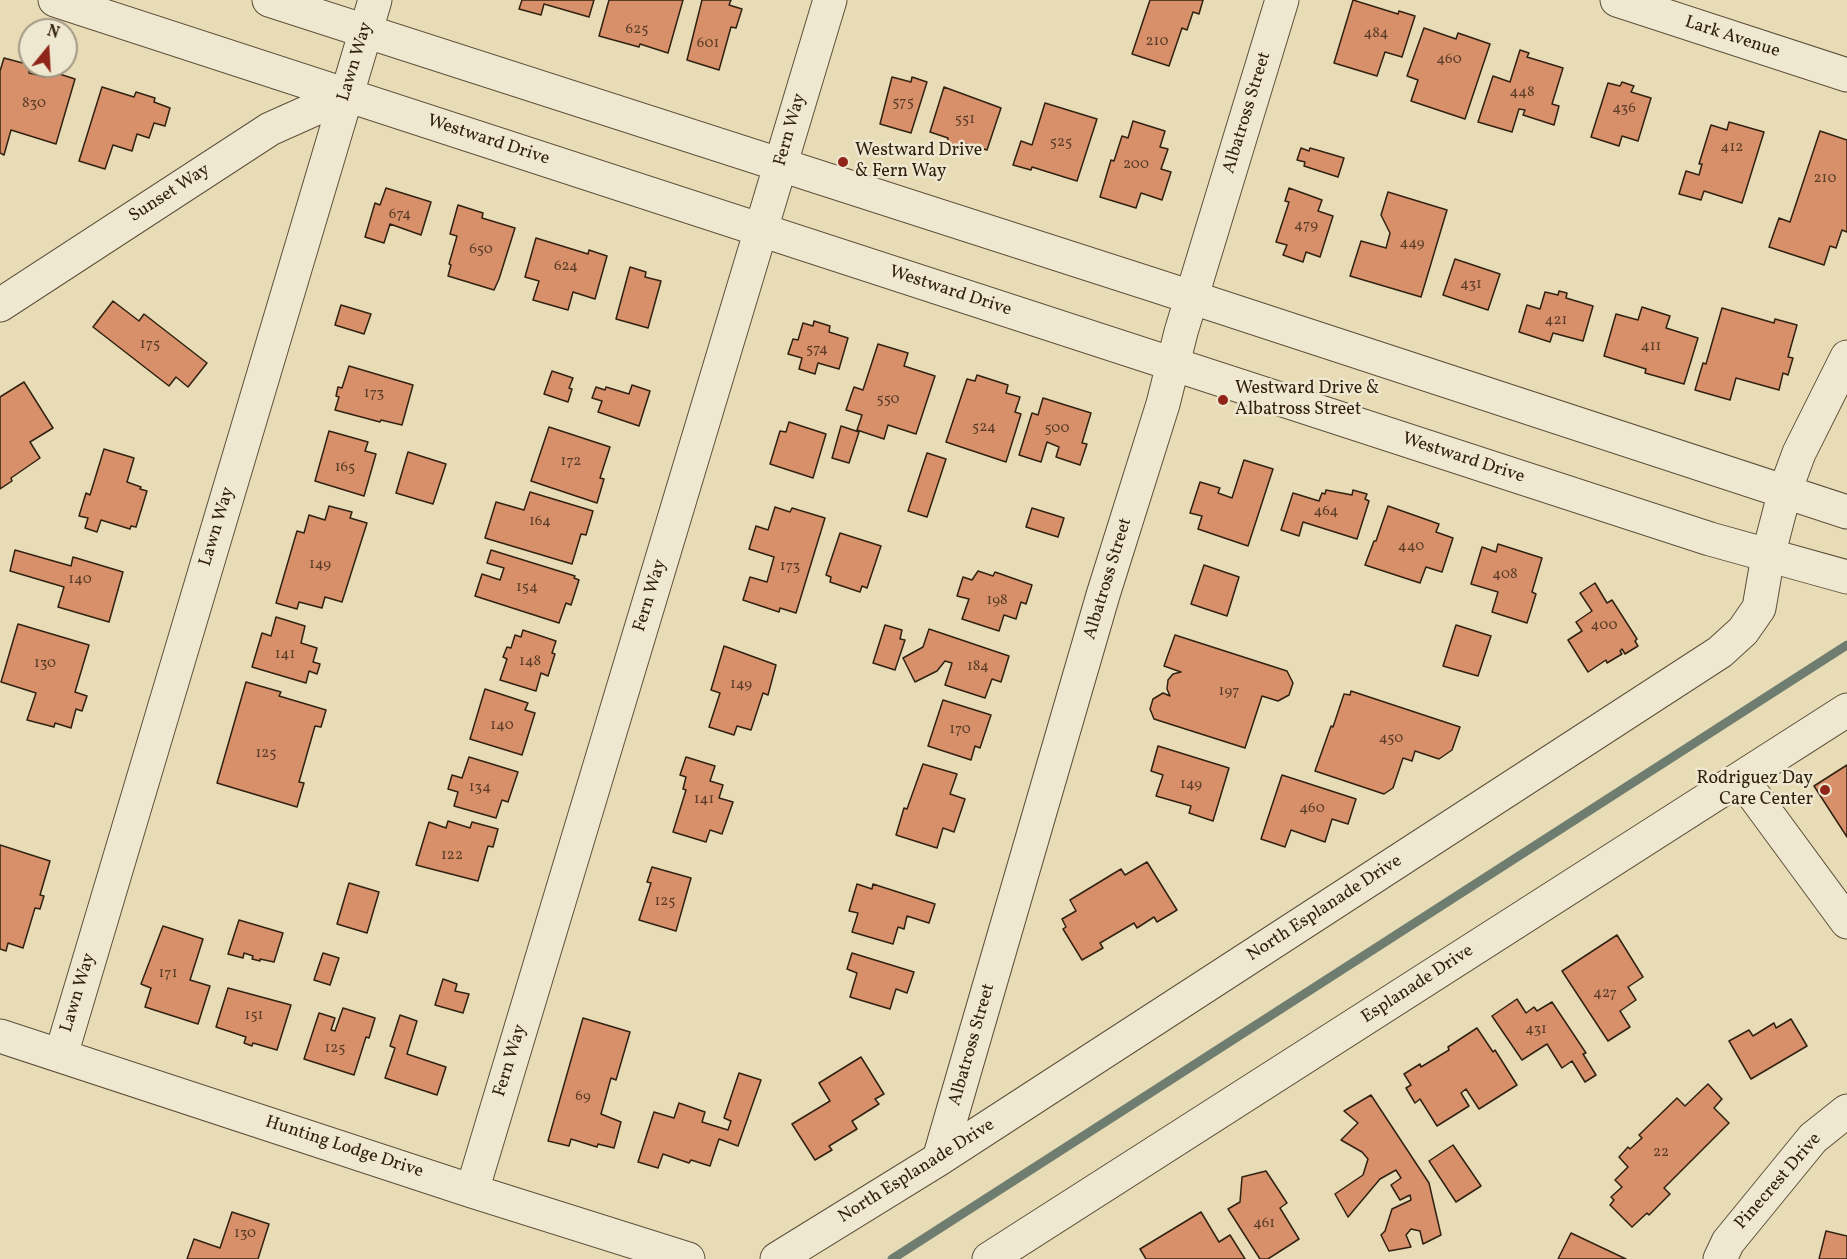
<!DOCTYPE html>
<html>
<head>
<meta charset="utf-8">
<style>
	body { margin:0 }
	#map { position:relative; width:1847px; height:1259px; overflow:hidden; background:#e7dcb6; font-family:Vollkorn,serif }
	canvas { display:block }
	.north { position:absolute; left:18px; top:18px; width:60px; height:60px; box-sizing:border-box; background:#efe8d0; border:2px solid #a39883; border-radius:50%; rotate:18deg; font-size:16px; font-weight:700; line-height:24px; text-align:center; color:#312110 }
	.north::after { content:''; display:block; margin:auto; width:21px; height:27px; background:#8f2418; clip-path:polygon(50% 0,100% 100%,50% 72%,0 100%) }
</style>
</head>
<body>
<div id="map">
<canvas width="1847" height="1259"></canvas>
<div class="north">N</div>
</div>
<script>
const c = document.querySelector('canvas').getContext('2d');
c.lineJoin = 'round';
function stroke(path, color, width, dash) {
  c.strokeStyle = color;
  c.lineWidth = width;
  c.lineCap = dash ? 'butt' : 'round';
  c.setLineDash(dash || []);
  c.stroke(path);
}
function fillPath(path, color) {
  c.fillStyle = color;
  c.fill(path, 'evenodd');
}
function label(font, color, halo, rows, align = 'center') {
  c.font = font + ' Vollkorn,serif';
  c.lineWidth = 5;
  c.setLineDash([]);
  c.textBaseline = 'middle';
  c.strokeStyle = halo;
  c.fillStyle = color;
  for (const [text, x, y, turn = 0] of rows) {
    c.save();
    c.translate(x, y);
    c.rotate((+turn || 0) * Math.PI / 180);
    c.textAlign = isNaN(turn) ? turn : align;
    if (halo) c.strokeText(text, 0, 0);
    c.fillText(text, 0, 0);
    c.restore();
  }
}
const stream = new Path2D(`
	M892 1259 1847 645`);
const building = new Path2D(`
	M522 0H594L589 17 544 4 541 15 519 9Z
	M609 0H683L668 53 640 44 639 47 599 36Z
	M702 0H731L729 5 742 9 736 28 731 27 719 70 687 60Z
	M1150 0H1203L1199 14 1193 12 1187 30 1182 28 1169 66 1132 54Z
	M1353 0 1398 14 1399 11 1415 16 1402 57 1385 52 1377 76 1334 63Z
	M1424 28 1456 39 1458 33 1490 44 1465 119 1411 101 1418 80 1407 76Z
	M1520 50 1529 53 1527 57 1563 68 1552 104 1559 106 1554 125 1523 115 1525 110 1519 109 1512 132 1478 122 1493 76 1510 82Z
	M4 58 30 65 29 73 45 77 47 70 75 79 56 144 11 130 4 155 0 153V71Z
	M892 77 911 82 912 77 927 82 911 133 880 124Z
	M1622 82 1634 86 1631 92 1651 98 1638 141 1622 136 1619 146 1591 137 1608 83 1620 86Z
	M102 87 134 97 136 92 155 98 154 102 170 108 165 126 154 123 149 138 137 134 132 151 113 145 105 169 79 161Z
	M944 87 1001 108 987 150 960 142 959 146 947 143 948 138 930 132Z
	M1045 103 1097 119 1077 181 1032 167 1031 170 1013 165 1021 141 1032 145Z
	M1133 121 1165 131 1160 147 1168 149 1161 169 1171 172 1162 200 1141 193 1136 208 1100 197 1111 160 1114 161 1122 136 1128 138Z
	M1729 122 1764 132 1742 203 1704 191 1701 200 1679 194 1686 171 1699 175 1702 164H1699L1711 125 1727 130Z
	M1820 131 1847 140V232L1842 230 1836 248 1830 246 1824 265 1769 247 1779 218 1790 222Z
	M1301 148 1309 151 1310 148 1344 158 1338 177 1304 166 1305 162 1297 160Z
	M386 188 431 202 421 235 390 224 384 243 365 237 375 203 380 205Z
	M1289 188 1322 200 1318 211 1333 216 1320 257 1306 252 1303 262 1283 255 1287 245 1276 242 1289 202 1285 201Z
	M1388 192 1447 210 1421 297 1350 276 1361 241 1386 248 1390 233 1381 215Z
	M458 205 483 213 482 218 515 228 499 279 494 290 448 276 451 265 449 264 457 236 450 234Z
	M536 238 588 254 589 250 607 256 595 299 573 292 568 310 533 300 539 281 525 277Z
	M1455 259 1500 274 1488 310 1443 295Z
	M630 267 646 272 645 277 661 281 648 328 616 319Z
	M1559 291 1567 293 1566 298 1593 306 1583 341 1553 333 1550 342 1519 332 1527 305 1540 309 1545 292 1558 295Z
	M113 301 139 321 144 314 207 363 188 387 176 377 169 386 93 327Z
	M341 305 371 314 364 334 335 325Z
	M1642 307 1670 316 1666 328 1698 338 1684 384 1645 373 1646 369 1604 356 1616 314 1638 320Z
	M1722 308 1774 323 1775 319 1797 325 1788 357 1793 358 1788 375 1783 373 1779 390 1736 378 1730 400 1695 390 1703 363 1706 364Z
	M814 321 830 326 829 332 848 338 839 369 818 363 815 374 799 369 802 358 788 354 793 339 798 340 803 323 813 326Z
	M878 344 908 353 904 366 935 376 916 434 888 425 884 439 857 430 862 415 846 410 854 387 863 390Z
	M349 366 413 385 402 425 381 420 380 422 335 410 339 397 336 396 338 387 342 388Z
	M552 371 573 378 569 388 572 389 568 402 544 394Z
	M977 375 1008 385 1006 393 1020 397 1015 412 1021 414 1006 462 946 442 967 379 975 381Z
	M24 382 53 428 30 442 40 458 11 478 12 481 0 489V397Z
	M632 385 650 391 639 426 598 412 602 401 592 398 596 387 605 390 606 387 629 394Z
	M1043 398 1091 413 1082 443 1087 444 1080 465 1056 457 1059 447 1047 442 1041 462 1019 455 1032 413 1038 415Z
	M789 422 826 434 813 478 770 464 780 431 786 432Z
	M841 426 859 432 849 463 832 458Z
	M549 427 610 447 600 478 604 479 597 503 531 481Z
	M329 431 368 442 365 451 376 454 364 496 315 481Z
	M104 449 134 458 127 482 141 487 140 489 147 491 136 527 131 526 130 529 101 520 97 532 85 528 88 518 79 516 86 493 90 495Z
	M408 452 446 464 433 504 396 493Z
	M927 453 946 459 927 517 908 511Z
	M1244 460 1273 469 1248 546 1198 529 1202 516 1190 513 1200 482 1220 488 1218 493 1232 498Z
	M1326 490 1352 495 1353 490 1367 494 1365 499 1369 501 1357 539 1303 522 1299 536 1281 530 1293 493 1319 501 1322 493 1325 494Z
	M530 492 593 511 586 535 581 534 572 564 485 538 496 502 524 510Z
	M329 506 352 512 350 518 367 523 342 602 325 597 322 608 299 602 297 609 276 603 297 531 304 533 309 515 325 520Z
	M1388 506 1439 524 1436 532 1453 538 1442 572 1426 567 1420 583 1365 565 1374 541H1376Z
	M775 507 790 512 792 508 825 518 796 613 780 608 779 612 743 600 750 577 767 582 774 557 749 549 756 526 768 530Z
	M1032 508 1064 518 1058 537 1026 527Z
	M840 533 881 546 867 588 862 586 860 592 830 582 831 577 826 575Z
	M1498 544 1542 558 1532 592 1536 594 1527 623 1492 612 1498 592 1471 584 1482 547 1496 552Z
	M15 550 71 566 73 557 123 572 109 622 58 607 64 587 10 571Z
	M491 550 575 576 574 578 579 580 571 605 566 603 559 623 475 596 482 574 500 580 504 568 487 563Z
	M1204 565 1239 577 1227 616 1191 604Z
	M978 571 993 576 995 572 1032 585 1026 604 1021 602 1016 619 1004 615 999 631 962 619 969 599 957 596 963 577 972 580Z
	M1595 583 1607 603 1612 600 1637 639 1635 641 1638 646 1625 654 1622 649 1620 651 1622 654 1607 663 1606 660 1588 672 1568 640 1582 631 1576 622 1592 611 1580 593Z
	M276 617 305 626 301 643 317 648 313 662 320 664 317 674 309 671 306 683 252 667 262 633 271 636Z
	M18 624 89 645 75 692 87 696 82 711 76 709 71 728 55 723 54 727 27 720 36 693 1 682Z
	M885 625 902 630 900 639 905 640 895 670 873 663Z
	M1456 625 1491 636 1478 676 1443 666Z
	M929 629 1009 656 1001 682 992 679 985 698 945 685 952 663 945 661 937 671 915 682 903 658 923 647Z
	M523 630 556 641 552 653 555 654 548 676 541 673 536 691 500 680 507 659 503 657 507 647 511 648 515 635 521 637Z
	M1175 635 1287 671 1293 683 1289 695 1278 701 1262 696 1245 748 1154 719 1150 709 1153 699 1163 693 1170 696 1167 689 1168 680 1173 674 1181 672 1164 666Z
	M724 646 776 665 768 695 763 693 751 730 737 726 734 735 709 727 720 693 711 690Z
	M246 682 281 692 279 696 326 710 321 727 315 726 299 782 304 783 297 807 217 783Z
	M485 689 528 703 525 710 535 713 522 755 470 739Z
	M1351 691 1460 727 1452 750 1439 759 1415 751 1412 761 1403 758 1393 788 1384 794 1315 771 1331 726 1333 727 1344 694 1350 695Z
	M943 700 991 715 980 748 975 746 971 760 928 746Z
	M1158 746 1229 768 1213 821 1189 813 1191 806 1156 796 1163 775 1151 771Z
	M469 757 518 772 508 802 502 800 496 818 454 806 458 792 448 789 452 775 462 778Z
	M686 757 715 766 710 781 723 785 719 798 733 802 722 834 710 830 706 842 673 832 686 790 683 789 686 777 680 775Z
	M923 764 957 774 950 794 965 799 954 832 943 828 937 848 896 835 904 808 907 809Z
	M1847 765V837L1814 786Z
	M1282 775 1356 799 1348 824 1332 819 1325 842 1291 830 1285 847 1261 839Z
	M448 821 470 828 472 822 498 829 493 847 488 846 478 881 416 865 429 822 446 828Z
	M0 845 50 861 40 895 44 896 40 909 35 908 23 948 8 943 6 951 0 949Z
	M1147 862 1177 910 1157 922 1154 917 1137 928 1134 923 1100 943 1103 948 1082 960 1063 929 1066 927 1062 919 1076 911 1070 900 1121 869 1125 875Z
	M652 867 691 878 676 931 639 920 651 883 647 882Z
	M349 883 379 892 367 933 337 924Z
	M857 884 872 889 873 884 935 904 929 923 907 916 904 929 898 927 893 944 852 932 858 913 849 911Z
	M239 920 283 933 274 962 260 959V961L252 959 253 956 244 953 243 958 228 954Z
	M163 926 203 939 190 980 210 986 198 1024 145 1007 151 988 141 984Z
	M1617 935 1643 977 1628 987 1636 1000 1620 1011 1630 1027 1608 1041 1562 971Z
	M323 953 339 958 330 985 314 980Z
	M852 953 914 972 907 993 896 989 890 1009 850 997 857 973 847 969Z
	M443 979 457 984 455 991 469 994 463 1013 435 1005Z
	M228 988 291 1005 277 1050 253 1043 252 1046 244 1043 246 1037 216 1027Z
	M1517 999 1526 1013 1534 1007 1537 1011 1552 1002 1586 1053 1583 1054 1596 1075 1585 1082 1572 1061 1562 1068 1547 1044 1522 1060 1492 1016Z
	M343 1008 375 1018 369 1038 366 1037 354 1075 304 1059 319 1013 335 1018 331 1030 335 1031Z
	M400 1015 417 1021 407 1054 446 1067 437 1095 385 1078 395 1048 390 1046Z
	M583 1018 630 1032 616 1080 611 1078 601 1114 621 1122 614 1148 598 1144 597 1147 571 1139 569 1146 548 1141Z
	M1791 1019 1807 1046 1751 1079 1729 1041 1749 1030 1753 1036 1774 1023 1776 1028Z
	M1477 1028 1493 1052 1495 1050 1517 1085 1479 1109 1466 1089 1461 1093 1469 1106 1437 1126 1420 1099 1415 1103 1406 1088 1411 1085 1404 1074 1420 1064 1421 1067 1449 1050 1448 1047Z
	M861 1057 884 1094 875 1099 879 1104 852 1121 857 1129 829 1146 832 1150 815 1160 792 1124 830 1101 819 1083Z
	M739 1073 761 1080 738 1146 719 1139 710 1166 691 1160 689 1163 663 1154 658 1168 638 1162 654 1112 674 1118 679 1103 705 1112 702 1122 728 1130 731 1121 724 1118Z
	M1708 1084 1722 1099 1714 1108 1729 1123 1664 1188 1670 1194 1649 1215 1647 1213 1632 1227 1610 1205 1614 1200 1611 1197 1622 1187 1615 1180 1628 1167 1619 1157 1628 1147 1630 1149 1642 1138 1639 1135 1677 1098 1685 1106Z
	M1371 1095 1429 1183 1441 1235 1423 1244 1420 1231 1411 1229 1406 1235 1411 1247 1389 1251 1381 1235 1385 1231 1392 1209 1411 1200 1410 1195 1400 1200 1391 1185 1401 1178 1396 1170 1380 1179 1348 1217 1335 1194 1363 1175 1368 1159 1362 1152 1341 1140 1358 1123 1344 1111Z
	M1453 1145 1481 1186 1456 1202 1429 1161Z
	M1266 1171 1287 1203 1280 1208 1299 1239 1268 1259H1260L1228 1209 1240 1202 1242 1177Z
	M232 1212 269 1224 258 1259H187L194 1239 220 1248Z
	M1201 1212 1219 1242 1230 1235 1245 1259H1146L1140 1249Z
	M1826 1231 1847 1236V1259H1819Z
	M1571 1233 1626 1259H1558Z`);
const minor = new Path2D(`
	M55 0 1710 539 1847 577
	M269 0 1160 287 1847 512
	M1617 0 1847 75
	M0 305 270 129 346 95
	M1741 778 1847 922
	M0 1036 472 1191 688 1259
	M61 1055 375 0
	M939 1159 1103 595 1163 404 1181 332 1282 0
	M472 1191 830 0
	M777 1259 939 1159 1720 652 1743 631 1759 608 1768 556 1785 491 1799 453 1847 357
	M989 1259 1847 710
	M1720 1259 1728 1242 1813 1138 1847 1111`);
const markers = [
	[843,162,6,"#8f2418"],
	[1223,400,6,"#8f2418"],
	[1825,790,6,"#8f2418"]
];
const numberNames = [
	["625",637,30],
	["484",1376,34],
	["210",1157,42],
	["601",708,44],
	["460",1449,60],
	["448",1522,93],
	["575",903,103],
	["830",34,104],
	["436",1624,109],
	["551",965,120],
	["525",1061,143],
	["412",1732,148],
	["200",1136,165],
	["210",1825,179],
	["674",400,215],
	["479",1306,226],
	["449",1412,244],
	["650",481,250],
	["624",566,267],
	["431",1471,285],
	["421",1556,321],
	["175",150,345],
	["411",1651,347],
	["574",817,350],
	["173",374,394],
	["550",888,400],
	["524",984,428],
	["500",1057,429],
	["172",571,462],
	["165",345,468],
	["464",1326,512],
	["164",540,522],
	["440",1411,547],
	["149",320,565],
	["173",790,567],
	["408",1505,575],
	["140",80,580],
	["154",527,588],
	["198",997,601],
	["400",1604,626],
	["141",285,655],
	["148",530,662],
	["130",45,664],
	["184",978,667],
	["149",741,685],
	["197",1229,692],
	["140",502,726],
	["170",960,730],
	["450",1391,739],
	["125",266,754],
	["149",1191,785],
	["134",480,788],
	["141",704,800],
	["460",1312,809],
	["122",452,856],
	["125",665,902],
	["171",168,974],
	["427",1605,994],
	["151",254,1016],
	["431",1536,1030],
	["125",335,1049],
	["69",583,1097],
	["22",1661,1153],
	["461",1264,1224],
	["130",245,1234]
];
const streetNames = [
	["Lark Avenue",1732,38,18],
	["Lawn Way",356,62,-73],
	["Albatross Street",1248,113,-73],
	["Fern Way",791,130,-74],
	["Westward Drive",488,141,18],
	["Sunset Way",170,194,-33],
	["Westward Drive",950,292,18],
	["Westward Drive",1463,459,18],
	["Lawn Way",218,527,-73],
	["Albatross Street",1109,579,-73],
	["Fern Way",651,596,-73],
	["North Esplanade Drive",1325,909,-33],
	["Esplanade Drive",1418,985,-33],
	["Lawn Way",79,993,-73],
	["Albatross Street",973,1045,-74],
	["Fern Way",511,1061,-73],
	["Hunting Lodge Drive",344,1148,18],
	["North Esplanade Drive",917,1172,-32],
	["Pinecrest Drive",1779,1182,-49]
];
const poiNames = [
	["Westward Drive",855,152],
	["& Fern Way",855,173],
	["Westward Drive &",1235,390],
	["Albatross Street",1235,411],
	["Rodriguez Day",1813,780,"right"],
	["Care Center",1813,801,"right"]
];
stroke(stream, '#6e7d6f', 9);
fillPath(building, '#d8906b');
stroke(building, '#312110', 1.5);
stroke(minor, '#5e503a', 35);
stroke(minor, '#efe8d0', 33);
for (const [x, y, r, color] of markers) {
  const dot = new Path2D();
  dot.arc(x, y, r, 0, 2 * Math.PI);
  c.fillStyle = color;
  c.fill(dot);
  stroke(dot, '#efe8d0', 2);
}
label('15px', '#5b3d27', null, numberNames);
label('18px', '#312110', '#efe8d0', streetNames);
label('18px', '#312110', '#efe8d0', poiNames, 'left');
</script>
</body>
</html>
